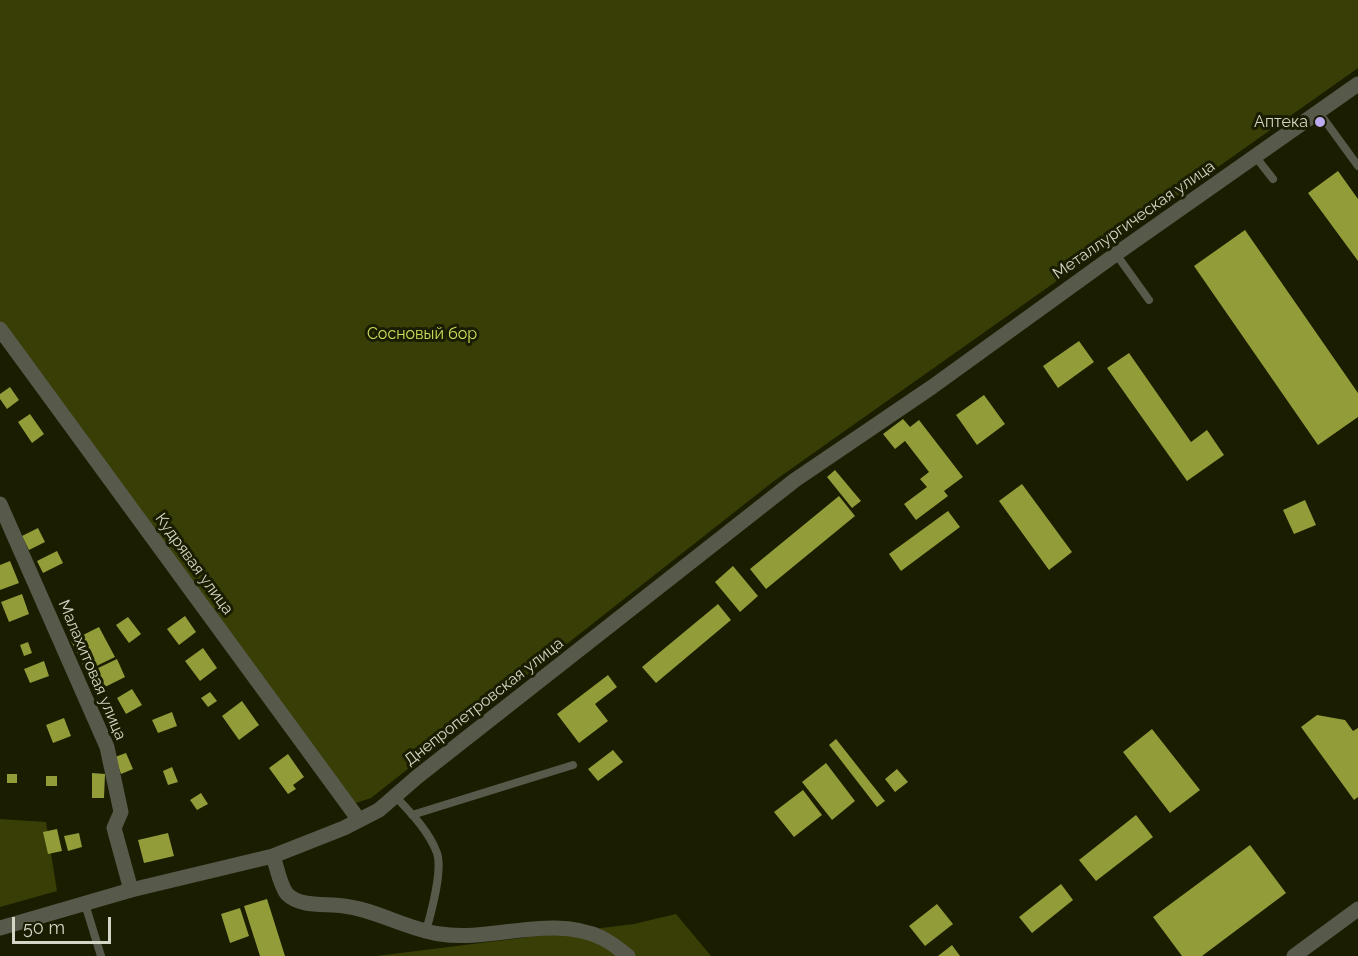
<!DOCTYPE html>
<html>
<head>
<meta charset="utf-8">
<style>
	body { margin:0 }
	#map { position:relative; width:1358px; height:956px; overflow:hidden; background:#1a1d00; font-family:Raleway,sans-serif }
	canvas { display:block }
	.scale { position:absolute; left:12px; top:917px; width:99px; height:27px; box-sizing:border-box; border:3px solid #d3d6c4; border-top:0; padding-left:8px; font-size:18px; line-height:21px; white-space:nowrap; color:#d3d6c4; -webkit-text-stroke:4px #1a1d00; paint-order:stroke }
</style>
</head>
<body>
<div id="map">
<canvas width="1358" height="956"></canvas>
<div class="scale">50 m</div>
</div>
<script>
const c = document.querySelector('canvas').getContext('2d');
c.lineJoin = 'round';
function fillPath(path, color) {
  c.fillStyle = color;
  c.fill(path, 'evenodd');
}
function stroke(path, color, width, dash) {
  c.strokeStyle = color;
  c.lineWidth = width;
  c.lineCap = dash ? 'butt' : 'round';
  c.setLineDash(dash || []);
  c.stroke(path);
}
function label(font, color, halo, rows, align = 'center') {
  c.font = font + ' Raleway,sans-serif';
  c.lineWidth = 6;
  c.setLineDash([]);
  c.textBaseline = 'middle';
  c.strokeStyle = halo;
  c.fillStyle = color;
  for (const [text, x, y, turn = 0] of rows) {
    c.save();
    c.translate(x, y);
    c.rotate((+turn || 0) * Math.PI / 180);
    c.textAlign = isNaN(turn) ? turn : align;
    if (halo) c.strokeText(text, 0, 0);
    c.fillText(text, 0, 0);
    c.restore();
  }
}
const green = new Path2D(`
	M0 0H1358V68L774 481 371 798 353 804 0 322Z
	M0 819 46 822 57 891 0 907Z
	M676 914 711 956H376L634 924Z`);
const building = new Path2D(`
	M1338 171 1358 199V261L1308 193Z
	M1245 230 1358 393V417L1318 445 1194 266Z
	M1079 341 1094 362 1058 388 1043 366Z
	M1129 353 1191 442 1207 430 1224 455 1187 481 1107 368Z
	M10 387 19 400 7 409 0 399V394Z
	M984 395 1005 424 977 445 956 415Z
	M30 414 44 434 32 443 18 422Z
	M903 419 910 427 919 420 963 477 944 491 948 496 916 520 904 504 927 487 920 479 929 472 905 441 895 449 883 434Z
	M835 470 861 501 852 508 827 477Z
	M1022 484 1072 552 1049 570 999 501Z
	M839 496 855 516 766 589 750 569Z
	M1305 500 1316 525 1294 534 1283 510Z
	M948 511 960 527 901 571 889 554Z
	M38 528 45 542 29 550 22 536Z
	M57 551 63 563 43 573 37 561Z
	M10 561 19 583 0 590V565Z
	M733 566 758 596 740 612 715 582Z
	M22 594 29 614 9 622 1 602Z
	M718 604 731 620 656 683 642 667Z
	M185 616 196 632 179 645 167 629Z
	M128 617 141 634 129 643 116 625Z
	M99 627 115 657 86 671 71 641Z
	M28 642 32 653 24 656 20 645Z
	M203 648 217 668 200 681 185 661Z
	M117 659 125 677 105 687 96 669Z
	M44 661 49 676 30 683 24 669Z
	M608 675 617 687 595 704 608 721 579 743 557 714Z
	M132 689 142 705 126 714 117 698Z
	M210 692 217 701 208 707 201 698Z
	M242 701 259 725 239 740 222 716Z
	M172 712 177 726 158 733 152 720Z
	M1317 715 1345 720 1353 731 1358 728V797L1354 800 1301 727Z
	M64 718 71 736 53 743 46 725Z
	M1152 729 1200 790 1170 813 1123 752Z
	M836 739 885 801 877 807 829 745Z
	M613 750 623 762 598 781 588 769Z
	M126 753 133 769 121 774 115 757Z
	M288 754 304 777 293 785 296 789 288 794 269 768Z
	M826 763 855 801 832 820 802 782Z
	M172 767 178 782 168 785 163 771Z
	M897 769 908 782 895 792 885 779Z
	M92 773 105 774 104 798H92Z
	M7 774H17V783H7Z
	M46 776H57V786H46Z
	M803 790 822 815 794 837 774 812Z
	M201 793 208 804 197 810 190 800Z
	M1136 815 1153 837 1096 881 1079 860Z
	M57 829 62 851 48 854 43 832Z
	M79 833 82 847 68 851 64 836Z
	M168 833 174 856 144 863 138 840Z
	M1250 845 1286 893 1202 956H1182L1153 917Z
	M1061 884 1073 900 1032 933 1019 917Z
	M267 899 285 956H260L244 906Z
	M937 904 953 924 925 946 909 926Z
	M240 908 249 936 230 943 221 914Z
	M952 945 960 956H938Z`);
const service = new Path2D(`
	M1318 111 1358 166
	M1255 156 1273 179
	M1116 254 1149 300
	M395 796C410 812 429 831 437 853 443 871 431 913 426 931
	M412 815 573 765
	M85 904 101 956`);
const minor = new Path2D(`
	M0 329 359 820
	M0 504 107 747 121 812 114 828 131 890
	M1294 956 1358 909`);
const tertiary = new Path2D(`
	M273 856C277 867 280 886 287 894 301 908 326 903 344 906 377 910 406 929 440 934 492 942 552 914 602 938 611 942 620 950 628 956
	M0 928 131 890 273 856 344 828 379 810 417 777 795 480 932 387 1116 254 1358 84`);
const markers = [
	[1320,122,6,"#bcaaf5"]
];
const poiNames = [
	["Аптека",1308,122]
];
const streetNames = [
	["Металлургическая улица",1134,220,-35],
	["Кудрявая улица",194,564,54],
	["Малахитовая улица",92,670,67],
	["Днепропетровская улица",484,702,-38]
];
const parkNames = [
	["Сосновый бор",422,334]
];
fillPath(green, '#393e06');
fillPath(building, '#929c38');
stroke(service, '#57594b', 8);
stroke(minor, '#57594b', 15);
stroke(tertiary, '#57594b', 15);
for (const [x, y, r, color] of markers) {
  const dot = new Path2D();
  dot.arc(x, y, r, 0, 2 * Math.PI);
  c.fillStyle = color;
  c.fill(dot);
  stroke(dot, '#1a1d00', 2);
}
label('16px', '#d3d6c4', '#1a1d00', poiNames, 'right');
label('16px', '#d3d6c4', '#1a1d00', streetNames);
label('16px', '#d0df5c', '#1a1d00', parkNames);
</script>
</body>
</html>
